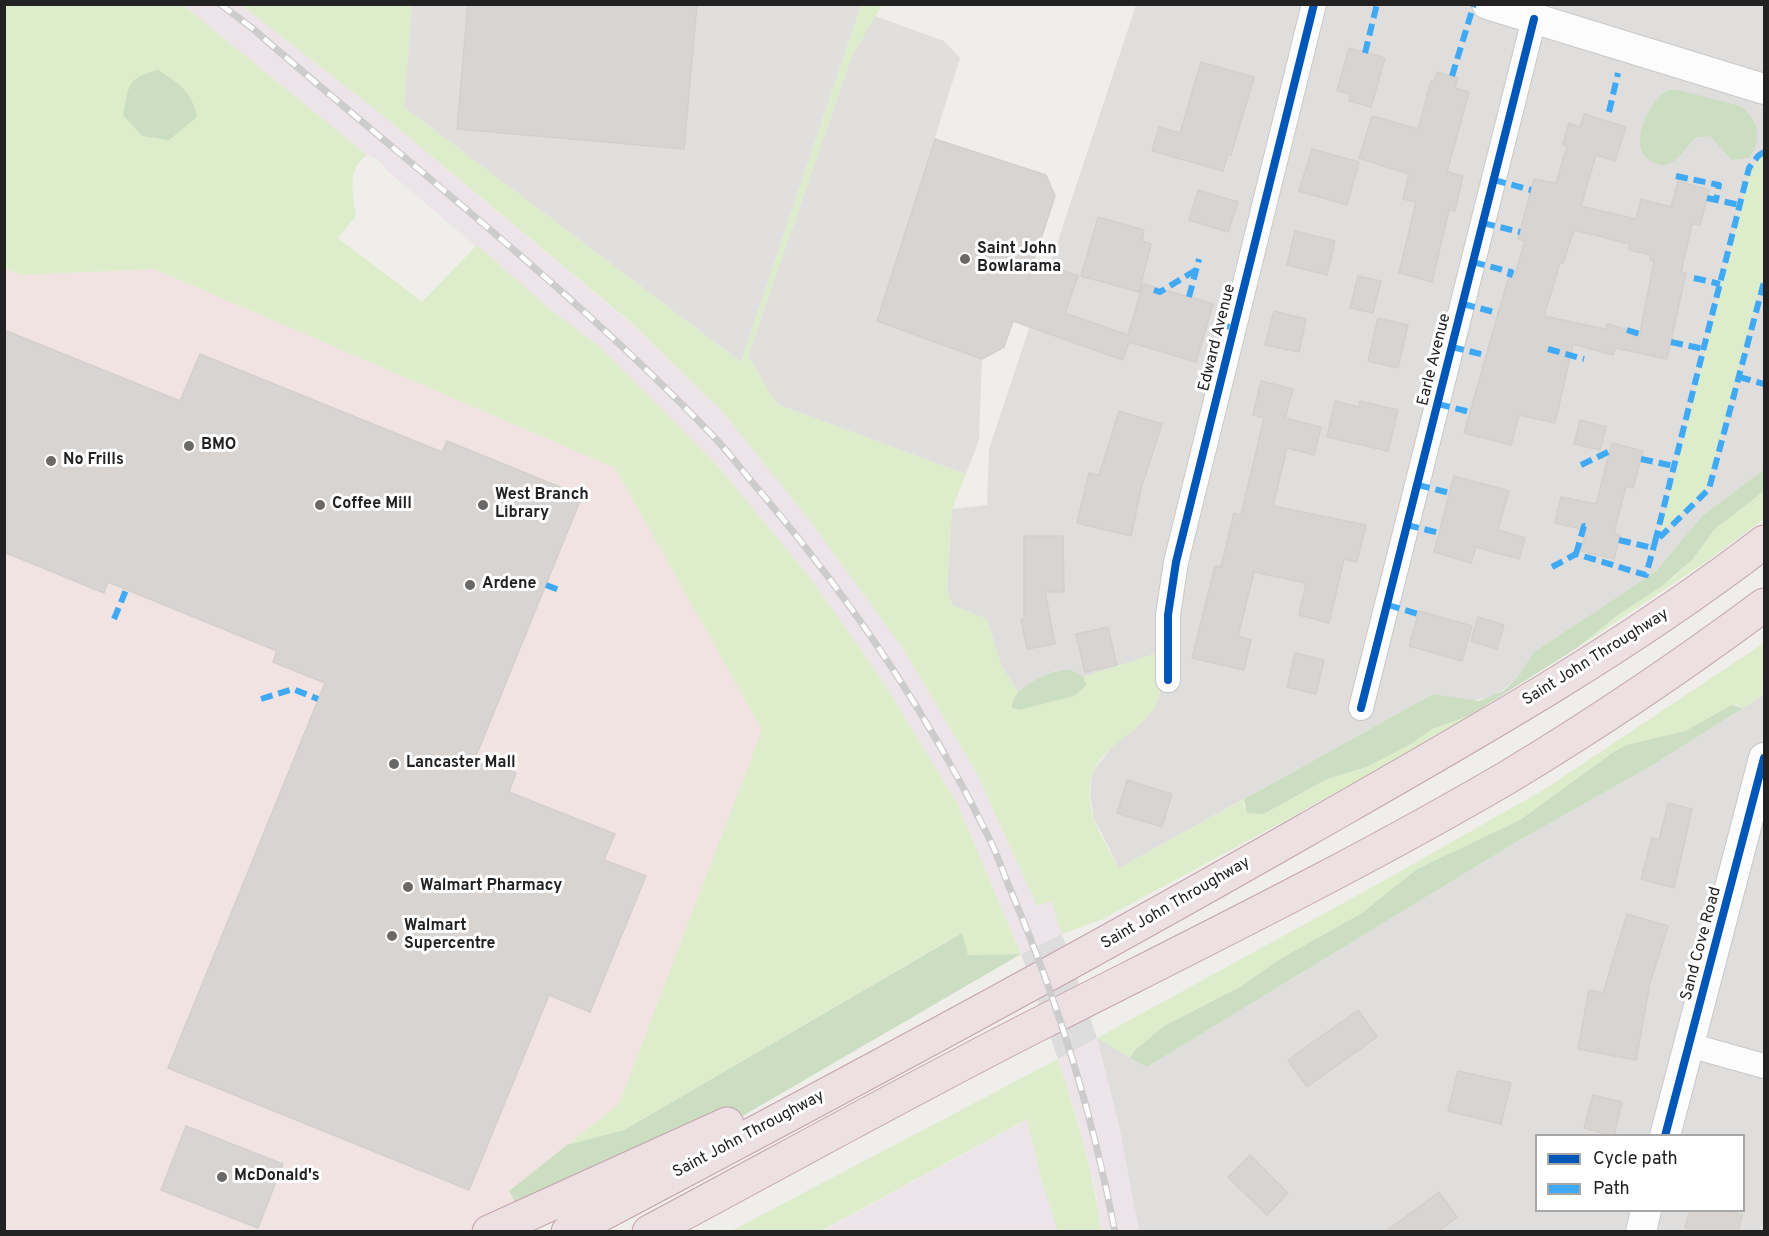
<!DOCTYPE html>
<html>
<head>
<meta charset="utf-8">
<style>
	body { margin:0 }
	#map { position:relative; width:1769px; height:1236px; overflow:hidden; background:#f0eeeb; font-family:Overpass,sans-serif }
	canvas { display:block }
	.frame { position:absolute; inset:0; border:6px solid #222; pointer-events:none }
	.legend { position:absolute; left:1535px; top:1134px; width:210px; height:78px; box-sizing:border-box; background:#fff; border:2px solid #a7a7a7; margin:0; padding:8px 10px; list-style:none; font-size:18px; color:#222 }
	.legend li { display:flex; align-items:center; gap:12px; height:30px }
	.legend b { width:30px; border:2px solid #a7a7a7 }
</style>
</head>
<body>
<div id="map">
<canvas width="1769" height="1236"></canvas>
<div class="frame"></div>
<ul class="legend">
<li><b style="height:8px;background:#0057b8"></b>Cycle path</li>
<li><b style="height:8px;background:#3fa9f5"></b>Path</li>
</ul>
</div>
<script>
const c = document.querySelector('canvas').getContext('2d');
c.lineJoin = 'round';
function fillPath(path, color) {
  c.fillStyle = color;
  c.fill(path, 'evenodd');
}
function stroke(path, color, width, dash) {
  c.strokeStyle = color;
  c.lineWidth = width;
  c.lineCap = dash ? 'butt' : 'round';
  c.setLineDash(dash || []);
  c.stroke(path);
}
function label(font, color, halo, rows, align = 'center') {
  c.font = font + ' Overpass,sans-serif';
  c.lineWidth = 6;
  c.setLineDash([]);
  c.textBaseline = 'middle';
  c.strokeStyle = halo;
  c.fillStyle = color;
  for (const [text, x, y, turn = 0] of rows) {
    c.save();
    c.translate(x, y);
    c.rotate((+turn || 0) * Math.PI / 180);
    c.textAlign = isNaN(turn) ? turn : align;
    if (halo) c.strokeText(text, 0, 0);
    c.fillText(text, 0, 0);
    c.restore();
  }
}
const residential = new Path2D(`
	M1136 5H1764V469L1703 515 1655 572 1534 652 1515 680 1495 696 1471 701 1433 694 1119 868 1094 818 1090 796 1092 773 1111 748 1154 709 1160 693 1154 654 1084 677 1072 670 1055 671 1019 694 1001 665 987 619 952 605 947 589 952 509 987 505 989 449Z
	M1764 687V1231H1139L1097 1038 1147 1067 1513 844 1656 763 1762 696ZM1536 1136H1744V1210H1536Z`);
const commercial = new Path2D(`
	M4 269 22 275 154 269 615 468 763 730 619 1104 509 1191 524 1218 489 1232 5 1231Z`);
const industrial = new Path2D(`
	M183 5H241L382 115 628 321 721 410 807 517 904 650 977 774 1037 906 1051 901 1062 934 1021 954 957 803 882 680 812 580 717 465 599 346 552 311 392 175 377 159 367 155Z
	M1097 1038 1119 1124 1139 1231H1101L1096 1192 1078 1121 1058 1059Z
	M1028 1119 1058 1231 821 1232Z`);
const grass = new Path2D(`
	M5 5H183L367 155C346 170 353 194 356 216L338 238 422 302 477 245 552 311 599 346 717 465 812 580 882 680 957 803 1021 954 968 955 961 933 624 1130 567 1145 619 1104 762 730 615 468 154 269 22 275 5 269Z
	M241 5H412L404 107 741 362 861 5H882L851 59 748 356 777 404 966 474 952 509 947 589 952 605 987 619 1001 665 1019 694 1012 703V708L1019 710 1075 696 1086 681 1084 677 1154 654C1156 666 1162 682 1159 695 1149 742 1069 744 1094 818 1099 835 1110 852 1119 868L1244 799V806L1265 814 1327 779 1367 767 1411 744 1432 729 1469 716 1447 733 1103 919 1062 934 1051 901 1037 906 977 774 904 650 807 517 721 410 628 320 382 115Z
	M1764 154V275L1707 489 1659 535 1749 175 1757 160Z
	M1764 491V519L1707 561 1577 648 1619 614 1674 577 1692 560 1715 529Z
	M1764 643 1762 696 1743 708 1736 704 1685 731 1626 745 1612 753 1520 820 1417 869 1362 913 1280 959 1240 987 1164 1026 1135 1050 1130 1058 1097 1038 1378 884 1545 789Z
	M1058 1059C1076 1116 1094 1172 1101 1231H1058L1043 1186 1027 1119 821 1231H731Z`);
const forest = new Path2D(`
	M158 70C179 83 192 92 197 117L169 140 142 136 123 115C129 86 126 78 158 70Z
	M1669 90H1678L1740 106C1759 119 1763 140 1749 158L1732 160 1710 136 1697 137C1686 145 1680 161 1666 165 1661 166 1658 164 1653 162 1625 150 1648 100 1669 90Z
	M1764 469V491L1715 529 1692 560 1662 586 1619 614 1577 648 1469 716 1432 729 1411 744 1367 767 1327 779 1264 814 1247 813 1244 799 1433 694 1479 701 1503 691 1515 680 1534 652 1655 572 1703 515Z
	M1063 670H1072L1084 677 1086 685 1075 696 1019 710 1012 708C1010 689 1048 672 1063 670Z
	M1732 705 1743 708 1656 763 1513 844 1147 1067 1130 1058 1135 1050 1164 1026 1240 987 1280 959 1362 913 1417 869 1520 820 1612 753 1626 745 1685 731Z
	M962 933 968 955 1021 954 734 1121 524 1218 509 1191 567 1145 624 1130Z`);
const parking = new Path2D(`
	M412 5H468L684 148 697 5H861L741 362 404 107Z
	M875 16 944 41 960 58 877 321 982 359 979 440 966 474 777 404 748 356 851 59Z`);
const pier = new Path2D(`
	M1062 934 1097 1038 1058 1059 1021 954Z`);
const building = new Path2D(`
	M468 4H697L684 149 457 129Z
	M1349 48 1385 58 1371 107 1349 101 1351 94 1337 91Z
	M1201 62 1254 77 1231 155 1228 154 1223 171 1152 151 1159 127 1180 133Z
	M1437 72 1458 78 1455 88 1469 92 1447 172 1463 176 1455 211 1449 210 1432 282 1399 273 1416 202 1403 199 1409 174 1359 158 1372 116 1418 129 1431 81 1434 82Z
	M1584 114 1626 127 1615 161 1596 155 1581 206 1636 219 1641 199 1671 207 1678 181 1709 190 1700 225 1692 224 1681 272 1686 273 1667 359 1615 348 1613 355 1573 344 1555 423 1519 415 1511 445 1464 433 1509 276 1514 278 1525 241 1518 239 1534 179 1556 183 1567 146 1563 144 1569 123 1580 127ZM1574 230 1630 244 1629 250 1651 255 1650 260 1654 261 1640 333 1607 324 1605 329 1544 316 1560 263H1563Z
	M935 139 1046 175 1055 196 1034 260 1078 276 1065 313 1128 335 1143 284 1213 304 1196 362 1129 342 1123 360 1013 321 1004 347 982 359 877 321Z
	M1312 149 1359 162 1347 205 1299 191Z
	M1198 190 1238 202 1228 232 1189 220Z
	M1098 217 1144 230 1142 241 1151 244 1139 292 1081 276Z
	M1295 231 1335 241 1327 275 1287 265Z
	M1358 276 1381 281 1373 313 1350 308Z
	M1274 311 1306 319 1299 352 1265 345Z
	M1378 318 1408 325 1398 368 1368 361Z
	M4 330 180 401 200 354 442 452 447 441 582 496 476 756 516 773 509 792 615 834 604 860 646 876 590 1012 549 995 469 1190 168 1068 325 683 273 662 277 651 108 582 104 593 4 552Z
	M1261 381 1293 389 1285 418 1321 427 1314 455 1287 448 1273 506 1366 525 1357 562 1344 559 1329 623 1299 615 1306 583 1254 572 1238 636 1251 640 1244 670 1192 658 1215 566 1221 567 1234 513 1241 515 1264 418 1253 415Z
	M1335 401 1359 407 1360 401 1398 410 1388 451 1327 437Z
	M1119 411 1162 424 1141 489 1131 536 1077 523 1089 473 1099 475Z
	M1580 420 1606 427 1600 450 1574 444Z
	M1612 443 1643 451 1633 488 1626 486 1614 533 1620 535 1614 559 1581 551 1586 530 1555 523 1561 497 1596 504Z
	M1454 476 1509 491 1498 530 1525 538 1519 559 1476 547 1471 563 1434 552Z
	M1024 536H1063L1064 592H1045L1055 644 1027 649 1021 619 1024 618Z
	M1419 611 1472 626 1462 661 1409 646Z
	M1478 617 1504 625 1497 649 1471 641Z
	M1108 627 1117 665 1085 672 1076 634Z
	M1295 653 1324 660 1316 694 1287 687Z
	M1127 780 1172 794 1162 827 1117 813Z
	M1668 803 1692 809 1674 888 1641 879 1652 838 1659 840Z
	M1627 914 1668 926 1650 983 1636 1060 1578 1049 1589 990 1603 993Z
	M1358 1010 1377 1037 1307 1087 1288 1060Z
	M1458 1071 1511 1083 1501 1124 1448 1111Z
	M1593 1095 1622 1102 1614 1136 1584 1128Z
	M186 1126 283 1164 258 1228 161 1190Z
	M1250 1155 1288 1193 1267 1215 1228 1177Z
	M1439 1192 1457 1217 1438 1232H1385Z
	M1690 1210H1725L1742 1215 1738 1232H1700L1685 1227Z`);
const minor = new Path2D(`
	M1168 680V615L1176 562 1314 4
	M1361 708 1534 19
	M1689 1045 1764 1066`);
const tertiary = new Path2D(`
	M1487 4 1764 89
	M1665 1136 1764 758
	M1641 1232 1646 1210`);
const motorway = new Path2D(`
	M489 1232 727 1124
	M568 1232C816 1101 1063 969 1306 830 1463 740 1621 652 1764 542
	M649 1232C780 1162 909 1090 1041 1023 1198 943 1356 866 1508 777 1596 724 1682 666 1764 605`);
const rail = new Path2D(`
	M220 4 252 28C407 163 572 289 715 438 732 456 747 477 764 496 852 601 930 717 990 840 999 858 1005 878 1013 896 1059 1004 1093 1116 1115 1232`);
const quiet = new Path2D(`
	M1365 53 1377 4
	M1452 76 1474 4
	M1609 112 1618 73
	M1764 152 1758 156 1749 168 1655 542 1709 489 1764 282
	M1676 176 1719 185 1716 200
	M1494 180 1531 190
	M1707 198 1740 205
	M1483 223 1520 232
	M1473 262 1511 272 1509 277
	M1694 278 1720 284
	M1154 290 1160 292 1196 270
	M1189 297 1199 259
	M1463 304 1498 313
	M1218 324 1234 328
	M1627 330 1640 334
	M1671 342 1704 349
	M1452 347 1485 355
	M1548 349 1584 359
	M1739 377 1764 384
	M1438 404 1470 412
	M1641 459 1674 466
	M1581 465 1610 451
	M1418 485 1450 493
	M1407 525 1440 533
	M1619 540 1653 548
	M1576 554 1584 526 1587 527
	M1552 567 1576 554 1646 575 1655 542
	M546 585 562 591
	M1388 605 1418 614
	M114 619 126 590
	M261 699 293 689 318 699`);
const cycleway = new Path2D(`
	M1168 680V615L1176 562 1314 4
	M1361 708 1534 19
	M1665 1136 1764 758`);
const markers = [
	[965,259,6,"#6a6968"],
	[189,446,6,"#6a6968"],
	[51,461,6,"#6a6968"],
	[320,505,6,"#6a6968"],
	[483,505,6,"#6a6968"],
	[470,585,6,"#6a6968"],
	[394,764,6,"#6a6968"],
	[408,887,6,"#6a6968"],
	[392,936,6,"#6a6968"],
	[222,1177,6,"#6a6968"]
];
const poiNames = [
	["Saint John",977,250],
	["Bowlarama",977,268],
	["BMO",201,446],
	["No Frills",63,461],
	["West Branch",495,496],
	["Library",495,514],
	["Coffee Mill",332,505],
	["Ardene",482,585],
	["Lancaster Mall",406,764],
	["Walmart Pharmacy",420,887],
	["Walmart",404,927],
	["Supercentre",404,945],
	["McDonald's",234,1177]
];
const streetNames = [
	["Edward Avenue",1218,338,-76],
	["Earle Avenue",1435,360,-76],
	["Saint John Throughway",1596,658,-32],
	["Saint John Throughway",1176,904,-30],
	["Sand Cove Road",1702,944,-75],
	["Saint John Throughway",749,1135,-28]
];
fillPath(residential, '#dfdedc');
fillPath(commercial, '#f1e3e1');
fillPath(industrial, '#ede4e9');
fillPath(grass, '#ddeccb');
fillPath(forest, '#cbdec1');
fillPath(parking, '#e0dfde');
fillPath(pier, '#dedddd');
fillPath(building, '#d7d4d2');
stroke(building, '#d3d0cc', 1.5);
stroke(minor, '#c9c8c7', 26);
stroke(tertiary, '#c9c8c7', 32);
stroke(motorway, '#c5a2ac', 35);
stroke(minor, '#fdfcfc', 24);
stroke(tertiary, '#fdfcfc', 30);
stroke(motorway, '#ece0e2', 33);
stroke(rail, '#ccc', 7);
stroke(rail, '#fff', 4.5, [14]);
stroke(quiet, '#3fa9f5', 6, [12, 6]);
stroke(cycleway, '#0057b8', 8);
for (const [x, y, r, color] of markers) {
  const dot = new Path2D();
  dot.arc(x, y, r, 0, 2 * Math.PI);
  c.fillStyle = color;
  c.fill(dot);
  stroke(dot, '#fff', 2);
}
label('bold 16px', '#222', '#fff', poiNames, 'left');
label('16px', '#222', '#fff', streetNames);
</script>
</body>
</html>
